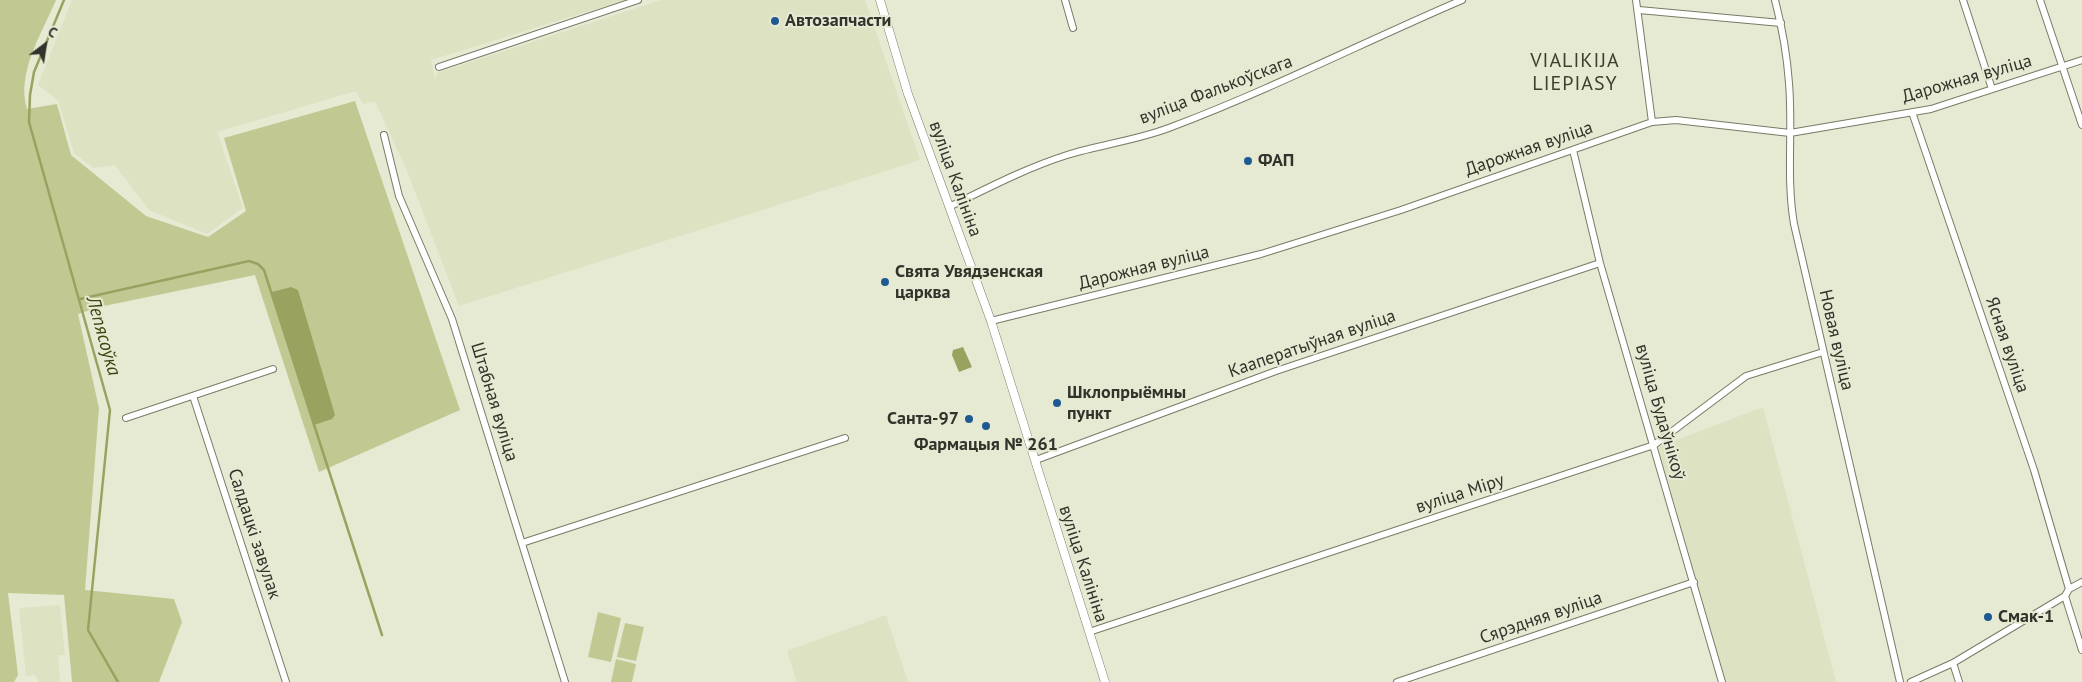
<!DOCTYPE html>
<html>
<head>
<meta charset="utf-8">
<style>
	body { margin:0 }
	#map { position:relative; width:2082px; height:682px; overflow:hidden; background:#e6ead3; font-family:"PT Sans",sans-serif }
	canvas { display:block }
	.north { position:absolute; left:20px; top:20px; width:50px; height:50px; -webkit-text-stroke:4px #e6ead3; paint-order:stroke; rotate:31deg; font-size:14px; font-weight:700; line-height:20px; text-align:center; color:#32332a }
	.north::after { content:''; display:block; margin:auto; width:18px; height:22px; background:#32332a; clip-path:polygon(50% 0,100% 100%,50% 72%,0 100%) }
</style>
</head>
<body>
<div id="map">
<canvas width="2082" height="682"></canvas>
<div class="north">С</div>
</div>
<script>
const c = document.querySelector('canvas').getContext('2d');
c.lineJoin = 'round';
function fillPath(path, color) {
  c.fillStyle = color;
  c.fill(path, 'evenodd');
}
function stroke(path, color, width, dash) {
  c.strokeStyle = color;
  c.lineWidth = width;
  c.lineCap = dash ? 'butt' : 'round';
  c.setLineDash(dash || []);
  c.stroke(path);
}
function label(font, color, halo, rows, align = 'center') {
  c.font = font + ' "PT Sans",sans-serif';
  c.lineWidth = 4;
  c.setLineDash([]);
  c.textBaseline = 'middle';
  c.strokeStyle = halo;
  c.fillStyle = color;
  for (const [text, x, y, turn = 0] of rows) {
    c.save();
    c.translate(x, y);
    c.rotate((+turn || 0) * Math.PI / 180);
    c.textAlign = isNaN(turn) ? turn : align;
    if (halo) c.strokeText(text, 0, 0);
    c.fillText(text, 0, 0);
    c.restore();
  }
}
const built = new Path2D(`
	M72 0H625L431 60 435 80 437 73 661 0H865L920 160 459 306 407 171 375 101 363 104 356 91 217 132 243 208 207 234 149 210 115 165 93 168 74 153 58 100 38 85Z
	M1763 407 1836 682H1726L1658 447Z
	M60 605 65 655H58L60 682H39L35 675 26 676 19 608Z
	M886 615 908 682H797L787 651Z`);
const green = new Path2D(`
	M0 0H56C42 33 16 73 27 109L57 104 71 155 146 216 208 237 246 211 224 138 355 101 460 410 319 472 255 275 99 307 78 314 99 408 85 590 174 599 182 622 159 682H72L64 595 8 593 18 675 14 682H0Z
	M598 612 621 618 611 662 588 657Z
	M625 623 644 627 636 661 617 657Z
	M616 659 636 664 632 682H611Z`);
const water = new Path2D(`
	M291 287 298 290 335 415 332 419 314 425 272 292Z
	M963 347 972 367 959 372 952 355 953 350Z`);
const stream = new Path2D(`
	M64 0 34 72 30 95 29 122 110 410 88 630 118 682
	M80 299 249 261 258 264 264 270 382 635`);
const minor = new Path2D(`
	M1065 0 1073 28
	M1636 0 1652 122
	M1775 0C1782 27 1787 55 1789 83 1793 130 1786 177 1794 224L1900 682
	M1963 0 1992 89
	M2040 0 2082 125
	M1639 10 1781 23
	M439 67 638 0
	M1912 112 2034 470 2069 589
	M384 135 399 196 452 319 565 682
	M1573 150 1600 263 1722 682
	M949 207C988 188 1026 168 1067 155 1102 144 1140 140 1174 126 1272 89 1366 41 1462 0
	M991 321 1261 254 1401 210 1652 122 1676 120 1790 133 1931 109 2082 60
	M193 396 286 682
	M126 418 273 369
	M1036 460 1276 371 1600 263
	M522 543 845 438
	M2065 596 2082 650
	M1089 632 1654 445 1746 376 1823 352
	M1953 663 1959 682
	M1397 682 1694 582
	M1911 682 1953 663 2065 596 2069 589 2082 582`);
const tertiary = new Path2D(`
	M880 0 908 94 991 321 1105 682`);
const markers = [
	[775,21,5,"#1e5a91"],
	[1248,161,5,"#1e5a91"],
	[885,282,5,"#1e5a91"],
	[1057,403,5,"#1e5a91"],
	[969,419,5,"#1e5a91"],
	[986,426,5,"#1e5a91"],
	[1988,617,5,"#1e5a91"]
];
const poiNames = [
	["Автозапчасти",785,21],
	["ФАП",1258,161],
	["Свята Увядзенская",895,272],
	["царква",895,293],
	["Шклопрыёмны",1067,393],
	["пункт",1067,414],
	["Санта-97",959,419,"right"],
	["Фармацыя № 261",986,445,"center"],
	["Смак-1",1998,617]
];
const streetNames = [
	["Дарожная вуліца",1967,79,-16],
	["вуліца Фалькоўскага",1216,90,-21],
	["Дарожная вуліца",1529,149,-19],
	["вуліца Калініна",955,179,70],
	["Дарожная вуліца",1144,268,-14],
	["Новая вуліца",1836,340,77],
	["Кааператыўная вуліца",1312,344,-19],
	["Ясная вуліца",2007,345,71],
	["Штабная вуліца",494,402,73],
	["вуліца Будаўнікоў",1660,412,74],
	["вуліца Міру",1460,494,-18],
	["Салдацкі завулак",254,534,72],
	["вуліца Калініна",1083,564,72],
	["Сярэдняя вуліца",1541,618,-19]
];
const waterNames = [
	["Лепясоўка",103,336,74]
];
const quarterNames = [
	["VIALIKIJA",1575,61],
	["LIEPIASY",1575,84]
];
fillPath(built, '#dde2c3');
fillPath(green, '#c1c892');
fillPath(water, '#9aa260');
stroke(stream, '#9aa260', 2.5);
stroke(minor, '#787b66', 8);
stroke(tertiary, '#787b66', 9);
stroke(minor, '#fff', 6);
stroke(tertiary, '#fff', 8);
for (const [x, y, r, color] of markers) {
  const dot = new Path2D();
  dot.arc(x, y, r, 0, 2 * Math.PI);
  c.fillStyle = color;
  c.fill(dot);
  stroke(dot, '#e6ead3', 2);
}
label('bold 18px', '#32332a', '#e6ead3', poiNames, 'left');
label('18px', '#32332a', '#e6ead3', streetNames);
label('italic 19px', '#3f4310', '#e6ead3', waterNames);
c.letterSpacing = '1px';
label('20px', '#3e402d', '#e6ead3', quarterNames);
c.letterSpacing = '0px';
</script>
</body>
</html>
